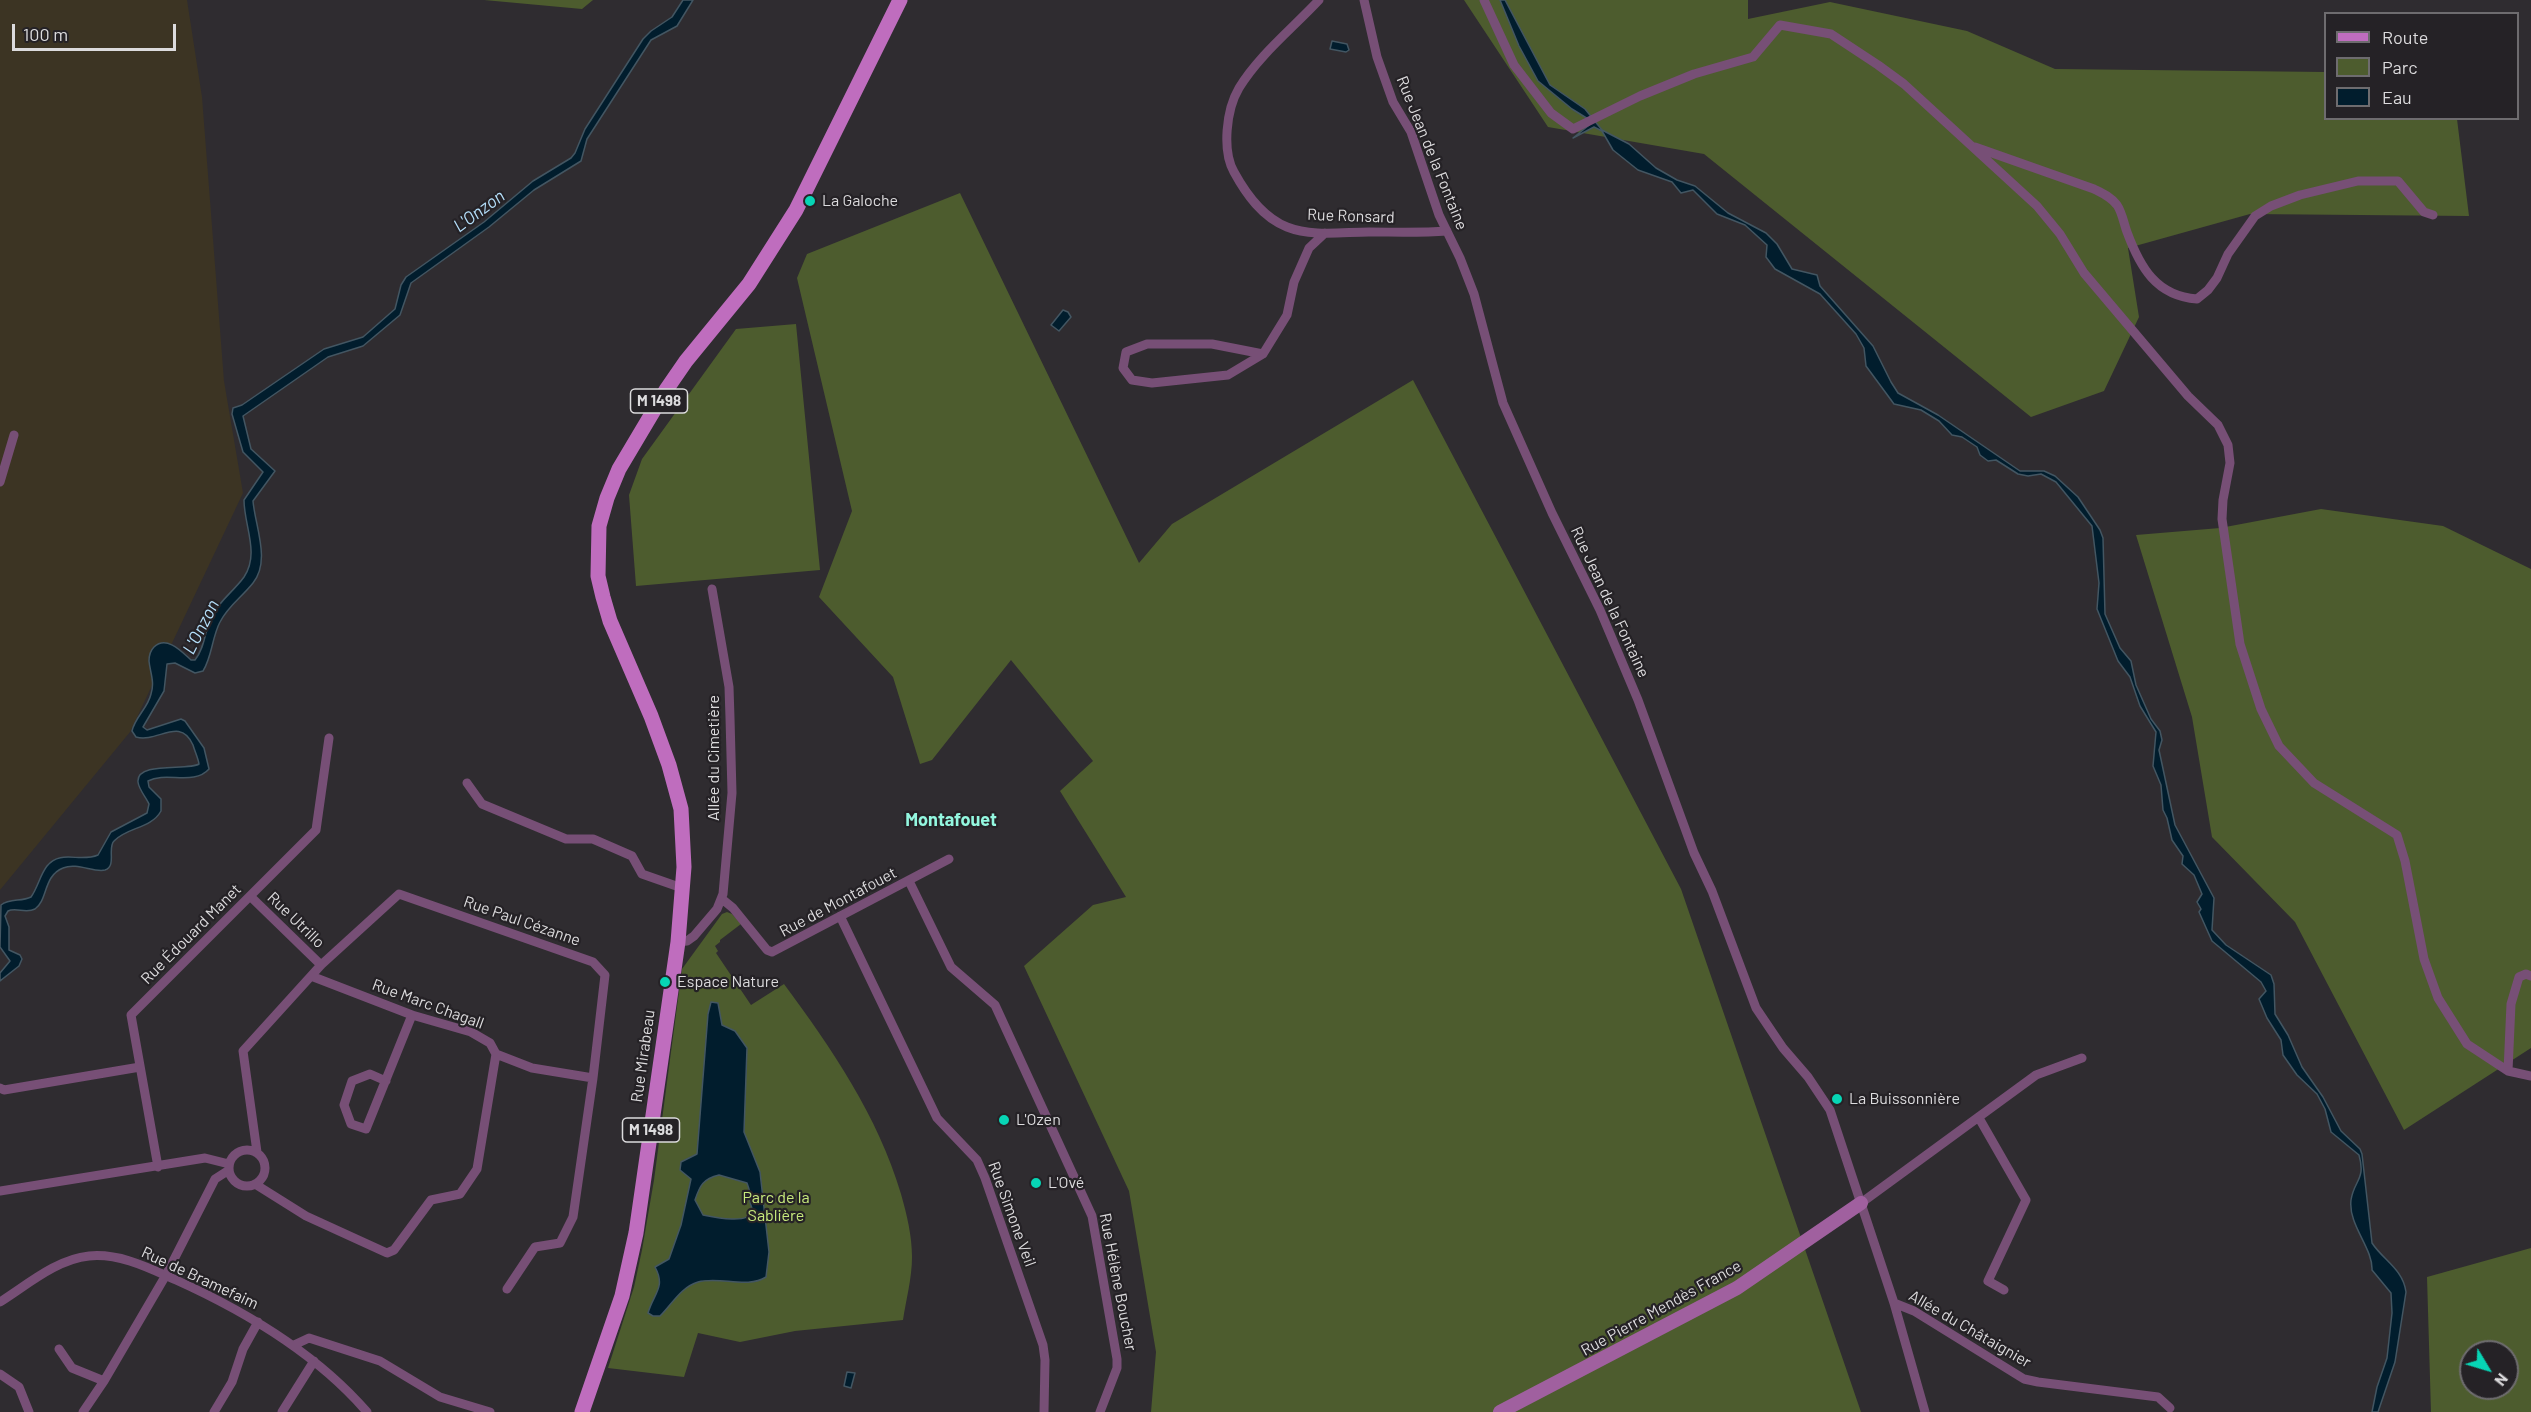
<!DOCTYPE html>
<html>
<head>
<meta charset="utf-8">
<style>
	body { margin:0 }
	#map { position:relative; width:2531px; height:1412px; overflow:hidden; background:#2f2c30; font-family:Barlow,sans-serif }
	canvas { display:block }
	.legend { position:absolute; left:2324px; top:12px; width:195px; height:108px; box-sizing:border-box; background:#252226; border:2px solid #6e6c6f; margin:0; padding:8px 10px; list-style:none; font-size:18px; color:#dcdbdd }
	.legend li { display:flex; align-items:center; gap:12px; height:30px }
	.legend b { width:30px; border:2px solid #6e6c6f }
	.north { position:absolute; left:2459px; top:1340px; width:60px; height:60px; box-sizing:border-box; background:#252226; border:2px solid #6e6c6f; border-radius:50%; rotate:128deg; font-size:16px; font-weight:700; line-height:24px; text-align:center; color:#dcdbdd }
	.north::after { content:''; display:block; margin:auto; width:21px; height:27px; background:#07d5b5; clip-path:polygon(50% 0,100% 100%,50% 72%,0 100%) }
	.scale { position:absolute; left:12px; top:24px; width:164px; height:27px; box-sizing:border-box; border:3px solid #dcdbdd; border-top:0; padding-left:8px; font-size:18px; line-height:21px; white-space:nowrap; color:#dcdbdd; -webkit-text-stroke:4px #252226; paint-order:stroke }
</style>
</head>
<body>
<div id="map">
<canvas width="2531" height="1412"></canvas>
<ul class="legend">
<li><b style="height:8px;background:#bf6dbe"></b>Route</li>
<li><b style="height:16px;background:#4d5c2e"></b>Parc</li>
<li><b style="height:16px;background:#011d2d"></b>Eau</li>
</ul>
<div class="north">N</div>
<div class="scale">100 m</div>
</div>
<script>
const c = document.querySelector('canvas').getContext('2d');
c.lineJoin = 'round';
function fillPath(path, color) {
  c.fillStyle = color;
  c.fill(path, 'evenodd');
}
function stroke(path, color, width, dash) {
  c.strokeStyle = color;
  c.lineWidth = width;
  c.lineCap = dash ? 'butt' : 'round';
  c.setLineDash(dash || []);
  c.stroke(path);
}
function label(font, color, halo, rows, align = 'center') {
  c.font = font + ' Barlow,sans-serif';
  c.lineWidth = 4.5;
  c.setLineDash([]);
  c.textBaseline = 'middle';
  c.strokeStyle = halo;
  c.fillStyle = color;
  for (const [text, x, y, turn = 0] of rows) {
    c.save();
    c.translate(x, y);
    c.rotate((+turn || 0) * Math.PI / 180);
    c.textAlign = isNaN(turn) ? turn : align;
    if (halo) c.strokeText(text, 0, 0);
    c.fillText(text, 0, 0);
    c.restore();
  }
}
const industrial = new Path2D(`
	M0 0H187L202 97 224 381 243 493 130 732 0 890Z`);
const green = new Path2D(`
	M484 0H593L582 9Z
	M1464 0H1748V19L1830 2 1967 31 2055 69 2325 72 2326 118 2457 119 2469 216 2250 214 2128 248 2139 317 2104 391 2031 417 1704 154 1548 127Z
	M960 193 1139 563 1172 524 1413 380 1681 889 1861 1412H1151L1156 1352 1129 1191 1024 966 1093 905 1126 897 1060 791 1093 761 1011 660 932 760 920 764 893 677 819 597 852 511 797 278 807 254Z
	M796 324 820 570 636 586 629 495 642 459 736 329Z
	M2321 509 2443 526 2531 569V1048L2404 1130 2295 922 2212 837 2192 717 2136 535 2220 528Z
	M727 912 732 914 741 924 720 940V942L715 946 718 951 716 953 751 1005 784 984C832 1049 878 1116 901 1194 907 1215 912 1236 912 1257 912 1278 906 1300 903 1320L795 1331 740 1342 698 1333 684 1377 608 1368 634 1287 642 1250 654 1180 682 969 722 914Z
	M2531 1248V1412H2431L2427 1277ZM2471 1352H2507V1388H2471Z`);
const water = new Path2D(`
	M683 0H693L677 26 651 40 587 139 581 161 534 190 489 227 411 283 400 315 363 346 328 357 243 416 251 449 275 471 253 501C255 526 271 561 253 583 242 597 228 606 220 622 212 637 212 657 203 671L195 673 175 663 167 664 164 691 143 727 147 730 181 719 185 721 204 748 209 769C194 786 166 771 148 781L149 787 161 799V811C151 829 127 827 114 841 107 848 117 866 105 870 94 873 77 862 63 868 43 876 48 900 35 909 26 914 16 907 8 911L5 916 9 927V950L20 955 22 959 19 966 0 981V973L10 961 0 947 1 905C10 898 21 902 31 897 38 887 40 875 47 866 61 849 80 863 98 855L111 832 147 813 149 804C146 797 139 790 138 782 136 761 188 771 199 764 198 758 195 752 193 745 180 716 158 743 136 737L132 731C135 717 148 708 151 694 155 682 150 672 149 661 149 656 151 650 154 647 167 635 182 652 191 660H195C205 648 205 630 211 617 219 601 234 591 244 577 260 553 244 526 244 500L263 472 243 452 232 414 233 408 242 405 324 349 363 337 395 309 401 285 406 277 484 222 533 181 571 158 575 153 585 129 643 39 651 31 672 17Z
	M1500 0H1505L1550 85 1585 109 1602 130 1629 144 1656 168 1677 180 1695 186 1728 213 1766 233 1777 244 1792 269 1817 275 1820 286 1873 346 1891 382 1898 393 1938 415 2020 471H2044L2055 476 2078 497 2100 530 2103 538 2105 614 2120 648 2131 661 2136 685 2151 719 2160 731 2162 740 2159 750 2175 825 2214 898 2212 930 2226 945 2271 975 2274 984 2275 1014 2288 1035 2302 1067 2323 1097 2341 1131 2360 1149 2362 1154 2372 1243C2383 1260 2403 1269 2406 1292L2395 1362 2378 1412H2372L2377 1387 2387 1358 2392 1313 2391 1293 2372 1270C2373 1248 2348 1225 2351 1200 2354 1180 2366 1180 2359 1155L2331 1132 2325 1109 2317 1094 2297 1075 2283 1055 2281 1040 2267 1018 2259 999 2266 991 2261 982 2212 941 2199 912 2201 909 2197 902 2202 894 2194 875 2182 864 2183 856 2172 840 2167 818 2163 810 2161 785 2153 766 2156 732 2140 706 2130 677 2118 661 2097 609 2099 583 2092 526 2056 482 2041 474 2028 476 2018 474 1996 460 1988 461 1980 455 1977 447 1962 437 1952 435 1939 421 1921 410 1894 404 1866 366 1864 348 1856 334 1820 294 1775 269 1766 257 1767 245 1745 225 1717 214 1693 190 1681 193 1672 182 1638 170 1613 150 1602 131 1594 127 1573 138 1593 122 1572 109 1538 81 1519 46Z
	M1332 41 1347 44 1349 50 1346 52 1330 49Z
	M1063 310 1068 312 1071 317 1059 331 1051 325Z
	M711 1002 718 1003 722 1025 735 1031 747 1048 744 1132 760 1172 769 1252 766 1277C747 1289 720 1276 698 1282 681 1287 672 1304 660 1316H653L648 1313C654 1293 666 1287 655 1267L669 1259 681 1225 691 1179 680 1170 681 1162 697 1154 708 1014ZM719 1175 747 1183C750 1191 750 1193 750 1201 750 1205 753 1208 752 1211 750 1225 713 1217 703 1215L695 1200C700 1185 703 1179 719 1175Z
	M847 1372 855 1373 851 1388 844 1386Z`);
const street = new Path2D(`
	M1319 0C1293 28 1259 55 1239 88 1226 110 1222 151 1234 172 1246 194 1262 217 1287 227 1312 237 1343 232 1369 232 1395 232 1421 233 1447 231
	M1364 0 1377 57 1393 102 1411 132 1439 215 1460 258 1474 294 1503 403 1552 513 1600 610 1638 700 1694 853 1712 891 1756 1008 1783 1048 1808 1077 1830 1110 1894 1303 1925 1412
	M1484 0 1514 65 1551 113 1573 129 1640 96 1694 74 1753 57 1780 25 1831 34 1878 65 1904 84 2037 206 2060 234 2084 273 2188 396 2218 425 2228 445 2230 463 2223 500 2222 519 2240 644 2261 709 2279 746 2314 783 2397 835 2405 861 2424 959 2438 998 2467 1044 2508 1071 2531 1076
	M1975 147 2094 189C2102 193 2111 197 2117 205 2122 212 2124 224 2127 232 2140 267 2156 296 2197 299L2208 290 2217 278 2228 254 2255 216 2271 206 2300 195 2358 181H2398L2424 212 2433 215
	M1263 354 1212 344H1147L1126 352 1123 368 1132 380 1152 383 1228 375 1263 354 1287 315 1294 282 1309 248 1325 233
	M0 482 14 435
	M467 783 482 804 566 839H593L632 856 642 874 682 888
	M909 881 951 967 995 1005 1092 1216 1117 1359V1368L1100 1412
	M250 896 321 965
	M722 899 733 908 767 950 772 952 949 859
	M840 916 937 1118 977 1160 985 1178 1043 1345 1045 1360 1044 1412
	M678 942 687 941 694 936 717 909 723 894 732 793 730 718 729 687 712 589
	M496 1054 532 1068 593 1078
	M2508 1071 2511 1004 2519 977 2526 974 2531 976
	M386 1081 370 1074 352 1081 344 1105 351 1124 366 1129 412 1015
	M0 1088 4 1090 140 1067
	M1979 1118 2026 1200 1988 1281 2004 1290
	M229 1168a18 18 0 1 1 36 0a18 18 0 1 1-36 0Z
	M257 1152 243 1051 321 965 399 894 593 962 605 975 593 1078 573 1217 560 1243 535 1247 507 1289
	M158 1167 131 1015 316 830 329 738
	M255 1184 306 1216 387 1253 394 1250 431 1200 460 1194 477 1169 496 1054 490 1043 471 1032 412 1015 311 976
	M0 1191 205 1158 229 1164
	M1861 1203 2036 1075 2082 1058
	M0 1302C27 1285 57 1259 89 1256 120 1253 149 1268 176 1280 247 1312 316 1353 367 1412
	M1894 1303 1914 1311 2024 1379 2038 1382 2158 1397 2170 1408
	M294 1345 309 1338 380 1361 440 1397 490 1412
	M59 1349 72 1368 104 1381
	M0 1374 19 1387 29 1412
	M83 1412 104 1381 166 1275 215 1179 229 1170
	M214 1412 232 1382 243 1349 258 1322
	M282 1412 314 1361`);
const secondary = new Path2D(`
	M1500 1412 1737 1288 1861 1203`);
const primary = new Path2D(`
	M582 1412 622 1296 636 1233 678 942 684 867 681 809 669 765 651 716 610 621 603 597 598 576 599 526 607 498 619 469 666 390 686 361 749 284 796 210 900 0`);
const markers = [
	[810,201,6,"#07d5b5"],
	[665,982,6,"#07d5b5"],
	[1837,1099,6,"#07d5b5"],
	[1004,1120,6,"#07d5b5"],
	[1036,1183,6,"#07d5b5"]
];
const shields = [
	[659,401,57],
	[651,1130,57]
];
const shieldNames = [
	["M 1498",659,401],
	["M 1498",651,1130]
];
const streetNames = [
	["Rue Jean de la Fontaine",1432,153,68],
	["Rue Ronsard",1351,216,2],
	["Rue Jean de la Fontaine",1610,602,65],
	["Allée du Cimetière",714,758,-90],
	["Rue de Montafouet",838,902,-28],
	["Rue Utrillo",296,920,44],
	["Rue Paul Cézanne",522,921,19],
	["Rue Édouard Manet",191,934,-45],
	["Rue Marc Chagall",428,1004,20],
	["Rue Mirabeau",643,1056,-82],
	["Rue Simone Veil",1012,1214,70],
	["Rue de Bramefaim",200,1278,25],
	["Rue Hélène Boucher",1118,1282,79],
	["Rue Pierre Mendès France",1661,1308,-29],
	["Allée du Châtaignier",1970,1329,30]
];
const poiNames = [
	["La Galoche",822,201],
	["Espace Nature",677,982],
	["La Buissonnière",1849,1099],
	["L'Ozen",1016,1120],
	["L'Ové",1048,1183]
];
const parkNames = [
	["Parc de la",776,1198],
	["Sablière",776,1216]
];
const waterNames = [
	["L'Onzon",479,211,-36],
	["L'Onzon",201,627,-63]
];
const neighbourhoodNames = [
	["Montafouet",951,820]
];
fillPath(industrial, '#3c3423');
fillPath(green, '#4d5c2e');
fillPath(water, '#011d2d');
stroke(water, '#435662', 1.5);
stroke(street, '#774f76', 9);
stroke(secondary, '#a0609f', 14);
stroke(primary, '#bf6dbe', 15);
for (const [x, y, r, color] of markers) {
  const dot = new Path2D();
  dot.arc(x, y, r, 0, 2 * Math.PI);
  c.fillStyle = color;
  c.fill(dot);
  stroke(dot, '#252226', 2);
}
for (const [x, y, w] of shields) {
  const box = new Path2D();
  box.roundRect(x - w / 2, y - 12, w, 24, 4.5);
  c.fillStyle = '#252226';
  c.fill(box);
  stroke(box, '#dcdbdd', 1.5);
}
label('bold 15px', '#dcdbdd', null, shieldNames);
label('16px', '#dcdbdd', '#252226', streetNames);
label('16px', '#dcdbdd', '#252226', poiNames, 'left');
label('16px', '#c8eb7d', '#252226', parkNames);
label('italic 18px', '#b4def9', '#252226', waterNames);
label('bold 18px', '#93f7df', '#252226', neighbourhoodNames);
</script>
</body>
</html>
